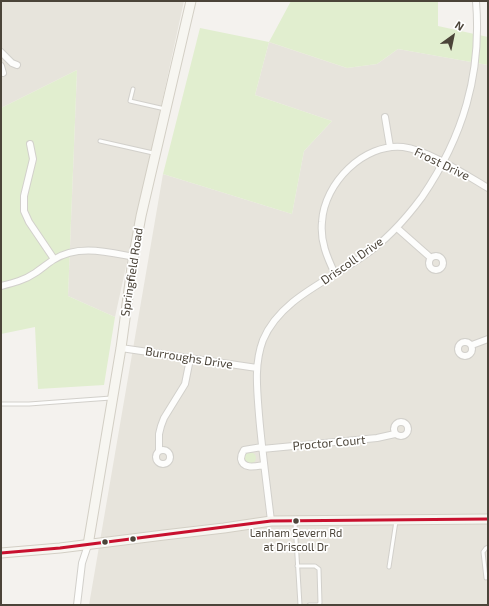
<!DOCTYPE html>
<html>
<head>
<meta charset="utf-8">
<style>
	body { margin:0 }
	#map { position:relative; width:489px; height:606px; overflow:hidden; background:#f4f2ee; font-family:"Exo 2",sans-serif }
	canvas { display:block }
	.frame { position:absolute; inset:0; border:2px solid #4b4439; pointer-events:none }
	.north { position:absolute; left:433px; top:16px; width:40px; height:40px; -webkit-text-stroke:3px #fff; paint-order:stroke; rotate:33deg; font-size:11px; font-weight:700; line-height:16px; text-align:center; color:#4b4439 }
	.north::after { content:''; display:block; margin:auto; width:14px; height:18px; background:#4b4439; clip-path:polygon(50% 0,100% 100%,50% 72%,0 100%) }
</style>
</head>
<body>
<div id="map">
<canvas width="489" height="606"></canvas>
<div class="frame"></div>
<div class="north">N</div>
</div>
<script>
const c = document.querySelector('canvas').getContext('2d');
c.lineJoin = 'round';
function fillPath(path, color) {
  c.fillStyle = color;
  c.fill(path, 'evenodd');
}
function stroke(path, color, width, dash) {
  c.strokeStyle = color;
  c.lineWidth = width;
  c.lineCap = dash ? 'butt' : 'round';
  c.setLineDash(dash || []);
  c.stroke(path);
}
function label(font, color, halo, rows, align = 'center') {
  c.font = font + ' "Exo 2",sans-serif';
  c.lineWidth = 3.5;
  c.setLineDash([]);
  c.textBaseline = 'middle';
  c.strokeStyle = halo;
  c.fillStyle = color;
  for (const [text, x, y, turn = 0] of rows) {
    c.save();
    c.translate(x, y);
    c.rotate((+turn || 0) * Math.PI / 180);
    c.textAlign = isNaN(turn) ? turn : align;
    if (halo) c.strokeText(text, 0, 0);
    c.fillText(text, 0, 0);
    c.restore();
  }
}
const residential = new Path2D(`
	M1 1H184L115 317 68 296 77 70 1 108Z
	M269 42 347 68 377 64 398 49 488 65V605H89L163 174 292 214 304 151 332 121 255 95Z`);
const green = new Path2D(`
	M291 1H438V26L488 37V65L398 49 377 64 347 68 269 42 255 95 332 121 304 151 292 214 163 174 200 28 269 42Z
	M77 70 68 296 115 317 104 385 38 389 35 327 1 334V108Z
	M244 458a6 6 0 1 1 12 0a6 6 0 1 1-12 0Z`);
const lane = new Path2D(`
	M133 89 130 101 165 109
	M100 141 153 153
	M1 404H29L111 398
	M295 523 300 605
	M297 566H315L319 569 320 603 318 605H309
	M389 567 396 521
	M486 578 483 552 486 548 488 547`);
const street = new Path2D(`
	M1 52 12 63 17 65
	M1 66 3 73
	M385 117 390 147
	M30 144 33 159 24 196V211L29 222 54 259
	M397 228 431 258
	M429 263a7 7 0 1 1 14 0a7 7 0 1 1-14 0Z
	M335 274C327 257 320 241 322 222 324 183 364 143 403 147 428 150 466 175 488 188
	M1 286C13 283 25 280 35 273 41 269 47 264 53 260 78 244 107 252 134 257
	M458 349a7 7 0 1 1 14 0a7 7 0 1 1-14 0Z
	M472 345 488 339
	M121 348 257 368
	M394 429a7 7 0 1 1 14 0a7 7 0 1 1-14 0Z
	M262 447 244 450C242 453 241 455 241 459 243 470 257 466 264 465
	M262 449 377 438 395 434
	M156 457a7 7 0 1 1 14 0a7 7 0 1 1-14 0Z
	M159 451V434L161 426 164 418 185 384 190 359
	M271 521C267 486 262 451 259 415 257 389 254 364 263 340 280 299 328 281 362 257 386 241 405 220 422 197 463 137 482 74 476 1
	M77 605 82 563 88 545`);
const secondary = new Path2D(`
	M88 545 121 348 133 260 141 216 191 1
	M1 553 60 548 164 535 224 528 271 521 488 519`);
const bus1 = new Path2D(`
	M1 553 60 548 271 521 488 519`);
const markers = [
	[296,521,3.5,"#4b4439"],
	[133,539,3.5,"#4b4439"],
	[105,542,3.5,"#4b4439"]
];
const busNames = [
	["Lanham Severn Rd",296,533],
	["at Driscoll Dr",296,547]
];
const streetNames = [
	["Frost Drive",442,164,26],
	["Driscoll Drive",352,261,-35],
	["Springfield Road",132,272,-81],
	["Burroughs Drive",189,358,9],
	["Proctor Court",329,443,-5]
];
fillPath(residential, '#e7e4dc');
fillPath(green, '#e1eecf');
stroke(lane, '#d2d0cb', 5);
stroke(street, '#d2d0cb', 8);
stroke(secondary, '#d3cfc5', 11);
stroke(lane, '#fdfdfc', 3);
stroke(street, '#fdfdfc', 6);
stroke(secondary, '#f7f6f1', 9);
stroke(bus1, '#c8102e', 3);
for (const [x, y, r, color] of markers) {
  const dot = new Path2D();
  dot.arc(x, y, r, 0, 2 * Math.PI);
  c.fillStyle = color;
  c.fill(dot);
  stroke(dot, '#fff', 1.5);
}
label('11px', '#4b4439', '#fff', busNames);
label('12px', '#4b4439', '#fff', streetNames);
</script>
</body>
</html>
